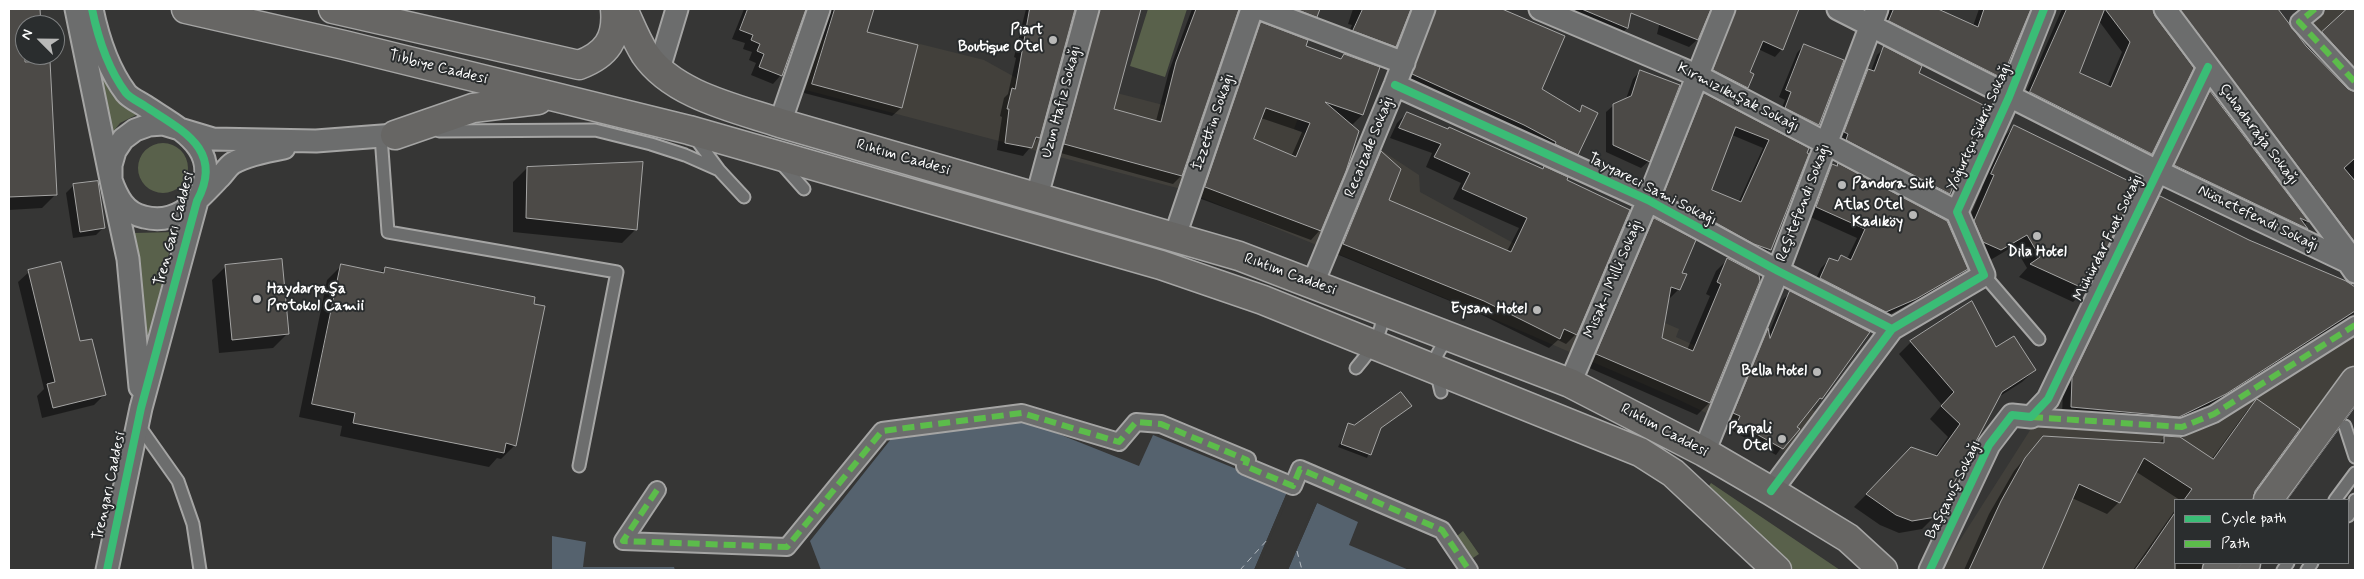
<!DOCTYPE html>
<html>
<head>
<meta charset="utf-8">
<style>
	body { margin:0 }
	#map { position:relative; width:2364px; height:579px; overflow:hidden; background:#363635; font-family:Mynerve,sans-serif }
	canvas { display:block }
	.frame { position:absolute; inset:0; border:10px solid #fff; pointer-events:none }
	.legend { position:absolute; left:2174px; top:499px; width:175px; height:65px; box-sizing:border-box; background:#2a2d2e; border:1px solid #7f8182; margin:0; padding:6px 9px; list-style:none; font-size:15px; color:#fff }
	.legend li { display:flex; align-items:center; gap:10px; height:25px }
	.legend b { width:25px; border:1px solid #7f8182 }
	.north { position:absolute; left:15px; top:15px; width:50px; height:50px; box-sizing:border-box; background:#2a2d2e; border:1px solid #7f8182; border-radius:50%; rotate:293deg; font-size:14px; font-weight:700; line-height:20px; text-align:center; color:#fff }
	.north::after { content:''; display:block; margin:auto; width:18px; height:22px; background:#b9b9b8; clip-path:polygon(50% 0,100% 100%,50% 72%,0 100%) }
</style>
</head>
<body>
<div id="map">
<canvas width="2364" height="579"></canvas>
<div class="frame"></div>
<ul class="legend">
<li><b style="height:6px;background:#3abd76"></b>Cycle path</li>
<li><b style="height:6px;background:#5cbc4b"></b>Path</li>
</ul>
<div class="north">N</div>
</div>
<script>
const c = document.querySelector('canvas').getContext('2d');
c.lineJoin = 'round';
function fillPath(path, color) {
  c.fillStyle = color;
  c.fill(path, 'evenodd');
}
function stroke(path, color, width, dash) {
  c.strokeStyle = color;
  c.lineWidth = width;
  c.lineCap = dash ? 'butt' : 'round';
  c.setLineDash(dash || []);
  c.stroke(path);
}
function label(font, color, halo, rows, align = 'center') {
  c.font = font + ' Mynerve,sans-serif';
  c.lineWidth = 4;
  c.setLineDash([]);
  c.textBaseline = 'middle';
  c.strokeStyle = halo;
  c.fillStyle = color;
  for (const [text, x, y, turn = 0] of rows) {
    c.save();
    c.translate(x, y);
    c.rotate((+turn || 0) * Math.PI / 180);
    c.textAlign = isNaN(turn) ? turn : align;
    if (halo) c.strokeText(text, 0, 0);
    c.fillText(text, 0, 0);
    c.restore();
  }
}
const built = new Path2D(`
	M2324 9H2355V73L2308 23Z
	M868 31 984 60 1020 80 1078 83 1206 116 1223 67 1306 97 1294 129 1356 156 1367 141 1419 175 1420 192 1515 244 1608 289 1604 297 1679 329 1676 337 1747 369 1834 423 1808 462 1671 396 1452 301 1181 189 802 89 819 35 826 40 861 51Z
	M2355 332V364L2257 500H2175V563H2210L2205 570H1941L2034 424 2183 432Z`);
const green = new Path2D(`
	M1148 9H1187L1165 77 1130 66Z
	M94 52 138 114 120 123 112 133Z
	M138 168a25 25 0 1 1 50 0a25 25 0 1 1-50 0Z
	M174 232 147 346 134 233Z
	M1711 483 1837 568 1840 570H1794L1707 489Z
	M1463 531 1479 554 1473 558 1457 536Z`);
const water = new Path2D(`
	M1026 421 1139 466 1153 435 1288 490 1254 570H821L810 541 891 439Z
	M1317 503 1358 522 1349 545 1409 570H1288Z
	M552 536 586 542 583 567H674L675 570H463L552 569Z`);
const pier = new Path2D(`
	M1288 490 1291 491 1257 570H1254Z
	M1315 502 1317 503 1288 570H1286Z`);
const shadow = new Path2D(`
	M9 9H39L40 25H25V55H42L56 194 42 208 9 210Z
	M744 9H805L781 75 773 84 751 75 756 63 749 60 752 52 743 49 745 43 732 39Z
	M830 9H873L866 33 901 108 892 116 804 93Z
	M1026 9H1074L1039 137 1023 156 997 150 1002 117 1000 116 1004 98 1008 94 1016 58 1014 57Z
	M1090 9H1140L1112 110 1156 121 1169 71 1192 9H1238L1181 176 1173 184 1057 152Z
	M1267 9H1319L1316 16 1308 24Z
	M1353 9H1411L1395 46 1387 54 1346 39 1352 25 1348 24Z
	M1425 9H1496L1564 37 1541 90 1578 112 1583 107 1577 154 1569 162 1405 83Z
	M1556 9H1631L1627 28 1620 35Z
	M1663 9H1709L1697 40 1689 47 1657 34Z
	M1726 9H1798L1782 49 1775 57 1758 49 1748 73 1752 75 1747 87 1739 95 1706 78Z
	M1890 9H1944L1943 13 1973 26 1979 9H2031L2001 78 1992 86 1881 30Z
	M2062 9H2152L2151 11 2192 68 2151 154 2142 163 2022 101ZM2099 21 2122 52 2107 87 2078 74Z
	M2164 9H2256L2272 30 2305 47 2352 93 2355 92V255Z
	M2349 9H2355V87L2314 41Z
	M1261 24 1304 46 1339 60 1344 55 1379 68 1362 115 1353 124 1346 122 1320 230 1311 240 1196 197 1252 33ZM1261 118 1302 132 1291 157 1252 140Z
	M1804 45 1843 60 1818 125 1810 132 1779 115 1785 100 1779 97 1797 53Z
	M1884 48 1917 74 1984 107 1948 193 1941 200 1837 140 1861 77 1868 70 1871 71 1877 55Z
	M1640 71 1649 161 1641 168 1606 152V112L1614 105 1626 99 1633 79Z
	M2210 92 2307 222 2304 225 2306 229 2302 234 2170 171 2205 98Z
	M1704 95 1805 154 1770 249 1762 256 1657 202 1697 102ZM1732 135 1763 148 1738 203 1710 191Z
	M1407 113 1542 170 1576 334 1566 344 1558 340 1549 348 1474 311 1334 253 1372 162 1382 153 1387 201 1507 251 1519 228 1453 199 1461 183 1426 167 1432 153 1390 138 1397 123Z
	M2014 127 2136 185 2086 289 2073 302 2019 277 2027 268 2014 246 1987 262 1963 234 1982 188 1980 186 2002 139Z
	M1832 165 1836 167 1838 165 1966 269 1958 278 1881 319 1812 287 1821 268 1830 259 1835 262 1841 256 1847 259 1857 238 1808 216 1823 174Z
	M527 168 636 229 622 243 513 232V182Z
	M74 185 103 228 96 235 73 238 66 193Z
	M2160 198 2249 241 2355 288V313L2216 403 2169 426 2062 416 2063 388 2151 207Z
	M1654 219 1681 273 1679 289 1667 301 1661 339 1687 350 1710 296 1706 294 1716 271 1728 259 1709 403 1697 415 1585 366 1642 231Z
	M226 266 287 334 273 348 219 353 212 280Z
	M341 266 380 273 385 268 515 445 501 459 497 458 489 467 340 436 342 426 299 417 327 280Z
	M29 272 79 343 104 395 94 405 42 418 37 396 44 389 18 282Z
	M1790 293 1821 399 1813 404 1776 455 1731 430 1734 423 1728 420 1762 336 1767 331 1768 335 1783 299Z
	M1911 342 1996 349 2035 370 2022 382 1997 398 1935 516 1922 529 1899 533 1880 525 1854 507 1912 448 1935 456 1948 437 1930 419 1942 405 1899 354Z
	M2257 400 2254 490 2252 500H2180L2135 471 2119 502 2107 514 2072 498 2040 570H1964L1989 514 2014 471 2043 437 2158 444 2165 437 2211 460 2246 412Z
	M1349 425 1379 429 1367 458 1338 447Z
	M2175 510V563H2203L2201 570H2133Z`);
const ferry = new Path2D(`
	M1297 551 1302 570
	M1240 570 1268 539`);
const building = new Path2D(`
	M9 9H40L41 25H25V62L50 61 57 195 9 197Z
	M748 9H806L782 76 759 67 764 54 757 51 760 44 751 40 753 35 740 30Z
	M835 9H874L867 32 918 45 902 108 812 84Z
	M1030 9H1075L1040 138 1036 137 1032 148 1005 143 1009 109H1007L1012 88 1015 89Z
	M1100 9H1141L1114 109 1161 122 1176 62 1196 9H1239L1182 176 1064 144Z
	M1296 9H1320L1317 17Z
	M1363 9H1411L1396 47 1353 31Z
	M1436 9H1502L1565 36 1542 89 1580 112 1582 105 1598 113 1578 155 1555 144 1556 142 1524 125 1412 74Z
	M1582 9H1711L1698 40 1631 13 1628 28Z
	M1736 9H1799L1783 50 1763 41 1750 72 1754 74 1748 88 1713 70Z
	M1894 9H1938L1978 27 1984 9H2031L2002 78 1889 21Z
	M2067 9H2153L2155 16 2194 68 2152 154 2030 92ZM2105 9 2130 42 2111 87 2080 73Z
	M2180 9H2278L2306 46 2348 89 2355 92V158L2344 168 2355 181V242Z
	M2347 9H2355V68L2322 32Z
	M1261 22 1308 40 1306 46 1341 59 1344 54 1380 67 1363 115 1325 102 1359 131 1346 171 1321 231 1205 187ZM1266 108 1310 123 1296 157 1254 139Z
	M1804 44 1844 60 1819 125 1785 108 1791 92 1786 90Z
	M1884 46 1922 66 1919 73 1985 106 1950 194 1846 140 1848 134 1844 132 1868 69 1874 71Z
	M1640 70 1680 85 1650 162 1613 145V104L1631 96Z
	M2210 91 2309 222 2300 218 2308 229 2174 165Z
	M1704 93 1809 148 1807 153 1809 154 1771 250 1754 244 1664 194ZM1736 127 1769 140 1741 202 1712 190Z
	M1407 112 1448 129 1449 127 1543 169 1544 166 1568 177 1567 180 1630 210 1577 335 1564 329 1560 339 1484 301 1343 244 1381 151 1401 169 1389 200 1511 252 1527 218 1462 189 1470 173 1434 157 1441 144 1399 128Z
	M2014 125 2137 185 2087 290 2030 264 2040 257 2027 235 2001 250 1983 242 1974 221 1994 175 1991 174Z
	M643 162 637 230 526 218 527 167Z
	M1838 163 1947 221 1968 269 1916 299 1886 312 1820 278 1829 258 1838 261 1841 255 1851 260 1865 229 1816 207 1832 164 1837 166Z
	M98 181 105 228 80 232 73 184Z
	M2160 196 2249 240 2346 281 2355 287V311L2226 394 2179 417 2071 407 2072 378Z
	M1654 218 1696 240 1682 273 1687 274 1680 290 1671 287 1662 338 1693 351 1721 284 1717 282 1727 258 1759 275 1760 281 1710 403 1596 354Z
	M282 259 289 334 232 340 225 265Z
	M61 262 80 341 92 339 106 395 53 408 47 384 55 382 28 270Z
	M341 264 384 273 385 267 535 297 534 304 545 306 516 446 506 443 504 453 353 423 355 413 312 404Z
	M1790 291 1870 332 1822 399 1820 398 1797 427 1800 429 1783 449 1737 423 1740 416 1733 413 1768 328 1770 338Z
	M1972 301 1996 347 2014 336 2036 370 2002 392 1936 517 1912 521 1896 515 1866 494 1911 447 1937 456 1960 424 1941 406 1954 392 1910 341Z
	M1401 392 1412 406 1381 428 1371 455 1341 444 1348 423 1354 425Z
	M2257 399 2300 429 2255 491 2253 500H2184L2192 489 2144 458 2120 503 2079 484 2042 570H1969L2001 501 2025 458 2043 436 2164 443V436L2180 437 2213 459Z
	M2175 513V570H2135L2146 555Z`);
const service = new Path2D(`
	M439 131 595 130 651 144 685 155 719 170
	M693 135 719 170 744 197
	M381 136 388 232 617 272 579 466
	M781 163 804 189
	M1984 275 2039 339
	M1356 368C1371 350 1382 337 1383 312
	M1441 392C1436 369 1429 354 1451 338
	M137 423 178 481 193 524 200 570
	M2345 426 2355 457
	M2335 500 2355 473
	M2348 516 2354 507 2355 500
	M2283 570 2288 563
	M2307 570 2312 563`);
const pedestrian = new Path2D(`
	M2315 9 2299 22 2355 82
	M2031 417 2182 427 2214 414 2355 325
	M657 490 623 541 787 547 882 431 1022 413 1119 442 1136 422 1161 424 1247 460 1245 466 1293 486 1300 469 1442 530 1469 570`);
const minor = new Path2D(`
	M76 9 111 180C117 197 125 213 144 217 179 226 198 199 220 177 224 173 228 166 233 163 247 155 268 151 284 148
	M92 9C98 38 108 69 126 93 130 98 139 102 145 106 181 130 225 149 197 201L141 408 107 570
	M1261 9 1404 63
	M1540 9 1696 75 1957 212
	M1838 9 2157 171 2348 262 2355 272
	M2165 9 2347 252 2355 256
	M659 69 677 9
	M1395 85 1648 200 1778 271 1892 329
	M780 123 819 9
	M1037 196 1088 9
	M1175 236 1252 9
	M1313 283 1395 85 1424 9
	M1570 383 1648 200 1724 9
	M140 387 128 259 111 180V165L115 151 123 139 135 130 149 125 163 124 213 139 316 141 395 135
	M1704 452 1778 271 1877 9
	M1771 491 1892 329 1984 275 1957 212 2009 97 2044 9
	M1930 570 1989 445 2012 415 2031 417 2048 399 2208 67`);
const primary = new Path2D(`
	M186 9 344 45 689 130 1161 265 1263 300 1640 452 1673 473 1777 570
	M333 9 579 65C606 55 618 39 615 9
	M623 9C630 24 636 40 645 54 673 95 735 108 780 123L1239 256 1570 383 1704 452 1771 491 1848 538 1883 570
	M395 135 473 108 538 100
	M2268 500 2355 381
	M2217 570 2222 563
	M2241 570 2246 563`);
const tram = new Path2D(`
	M2287 500 2355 406
	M2237 570 2242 563`);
const quiet = new Path2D(`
	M2315 9 2299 22 2355 82
	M2031 417 2182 427 2214 414 2355 325
	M657 490 623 541 787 547 882 431 1022 413 1119 442 1136 422 1161 424 1247 460 1245 466 1293 486 1300 469 1442 530 1469 570`);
const cycleway = new Path2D(`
	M92 9C98 38 108 69 126 93 130 98 139 102 145 106 181 130 225 149 197 201L141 408 107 570
	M1395 85 1648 200 1778 271 1892 329
	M1771 491 1892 329 1984 275 1957 212 2009 97 2044 9
	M1930 570 1989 445 2012 415 2031 417 2048 399 2208 67`);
const markers = [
	[1053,40,5,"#b9b9b8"],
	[1842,185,5,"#b9b9b8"],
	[1913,215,5,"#b9b9b8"],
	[2037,236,5,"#b9b9b8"],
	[257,299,5,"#b9b9b8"],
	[1537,310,5,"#b9b9b8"],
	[1817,372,5,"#b9b9b8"],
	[1782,439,5,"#b9b9b8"]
];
const poiNames = [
	["Piart",1043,31],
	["Boutique Otel",1043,48],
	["Pandora Suit",1852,185,"left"],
	["Atlas Otel",1903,206],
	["Kadıköy",1903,223],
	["Dila Hotel",2037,253,"center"],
	["Haydarpaşa",267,290,"left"],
	["Protokol Camii",267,307,"left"],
	["Eysan Hotel",1527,310],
	["Bella Hotel",1807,372],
	["Parpali",1772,430],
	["Otel",1772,447]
];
const streetNames = [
	["Tıbbiye Caddesi",438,68,14],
	["Kırmızıkuşak Sokağı",1738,98,27],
	["Uzun Hafız Sokağı",1062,102,-75],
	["İzzettin Sokağı",1214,122,-71],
	["Yoğurtçu Şükrü Sokağı",1980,127,-66],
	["Çuhadarağa Sokağı",2258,135,53],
	["Recaizade Sokağı",1370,147,-68],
	["Rıhtım Caddesi",903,158,16],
	["Tayyareci Sami Sokağı",1652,190,27],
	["Reşitefendi Sokağı",1804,203,-69],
	["Nüshetefendi Sokağı",2258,219,26],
	["Tren Garı Caddesi",175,229,-75],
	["Mühürdar Fuat Sokağı",2109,238,-64],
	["Rıhtım Caddesi",1290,275,20],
	["Misak-ı Milli Sokağı",1614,279,-67],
	["Rıhtım Caddesi",1664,431,28],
	["Trengarı Caddesi",110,486,-78],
	["Başçavuş Sokağı",1954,490,-64]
];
fillPath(built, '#42403b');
fillPath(green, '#59614b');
fillPath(water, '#55626e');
fillPath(pier, '#363635');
fillPath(shadow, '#0007');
stroke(ferry, '#b4bac0', 1, [6, 5]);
fillPath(building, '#4c4a47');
stroke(building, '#a5a5a4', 1);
stroke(service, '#a5a5a4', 15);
stroke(pedestrian, '#a5a5a4', 20);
stroke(minor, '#a5a5a4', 25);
stroke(primary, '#a5a5a4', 31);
stroke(service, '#6c6d6d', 11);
stroke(pedestrian, '#6c6d6d', 16);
stroke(minor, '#6c6d6d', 21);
stroke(primary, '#676664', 28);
stroke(tram, '#6c6c6c', 1);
stroke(quiet, '#5cbc4b', 6, [12, 6]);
stroke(cycleway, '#3abd76', 8);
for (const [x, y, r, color] of markers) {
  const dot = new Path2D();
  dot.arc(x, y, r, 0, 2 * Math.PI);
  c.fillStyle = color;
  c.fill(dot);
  stroke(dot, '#2a2d2e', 2);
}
label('bold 15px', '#fff', '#2a2d2e', poiNames, 'right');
label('15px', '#fff', '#2a2d2e', streetNames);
</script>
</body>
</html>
